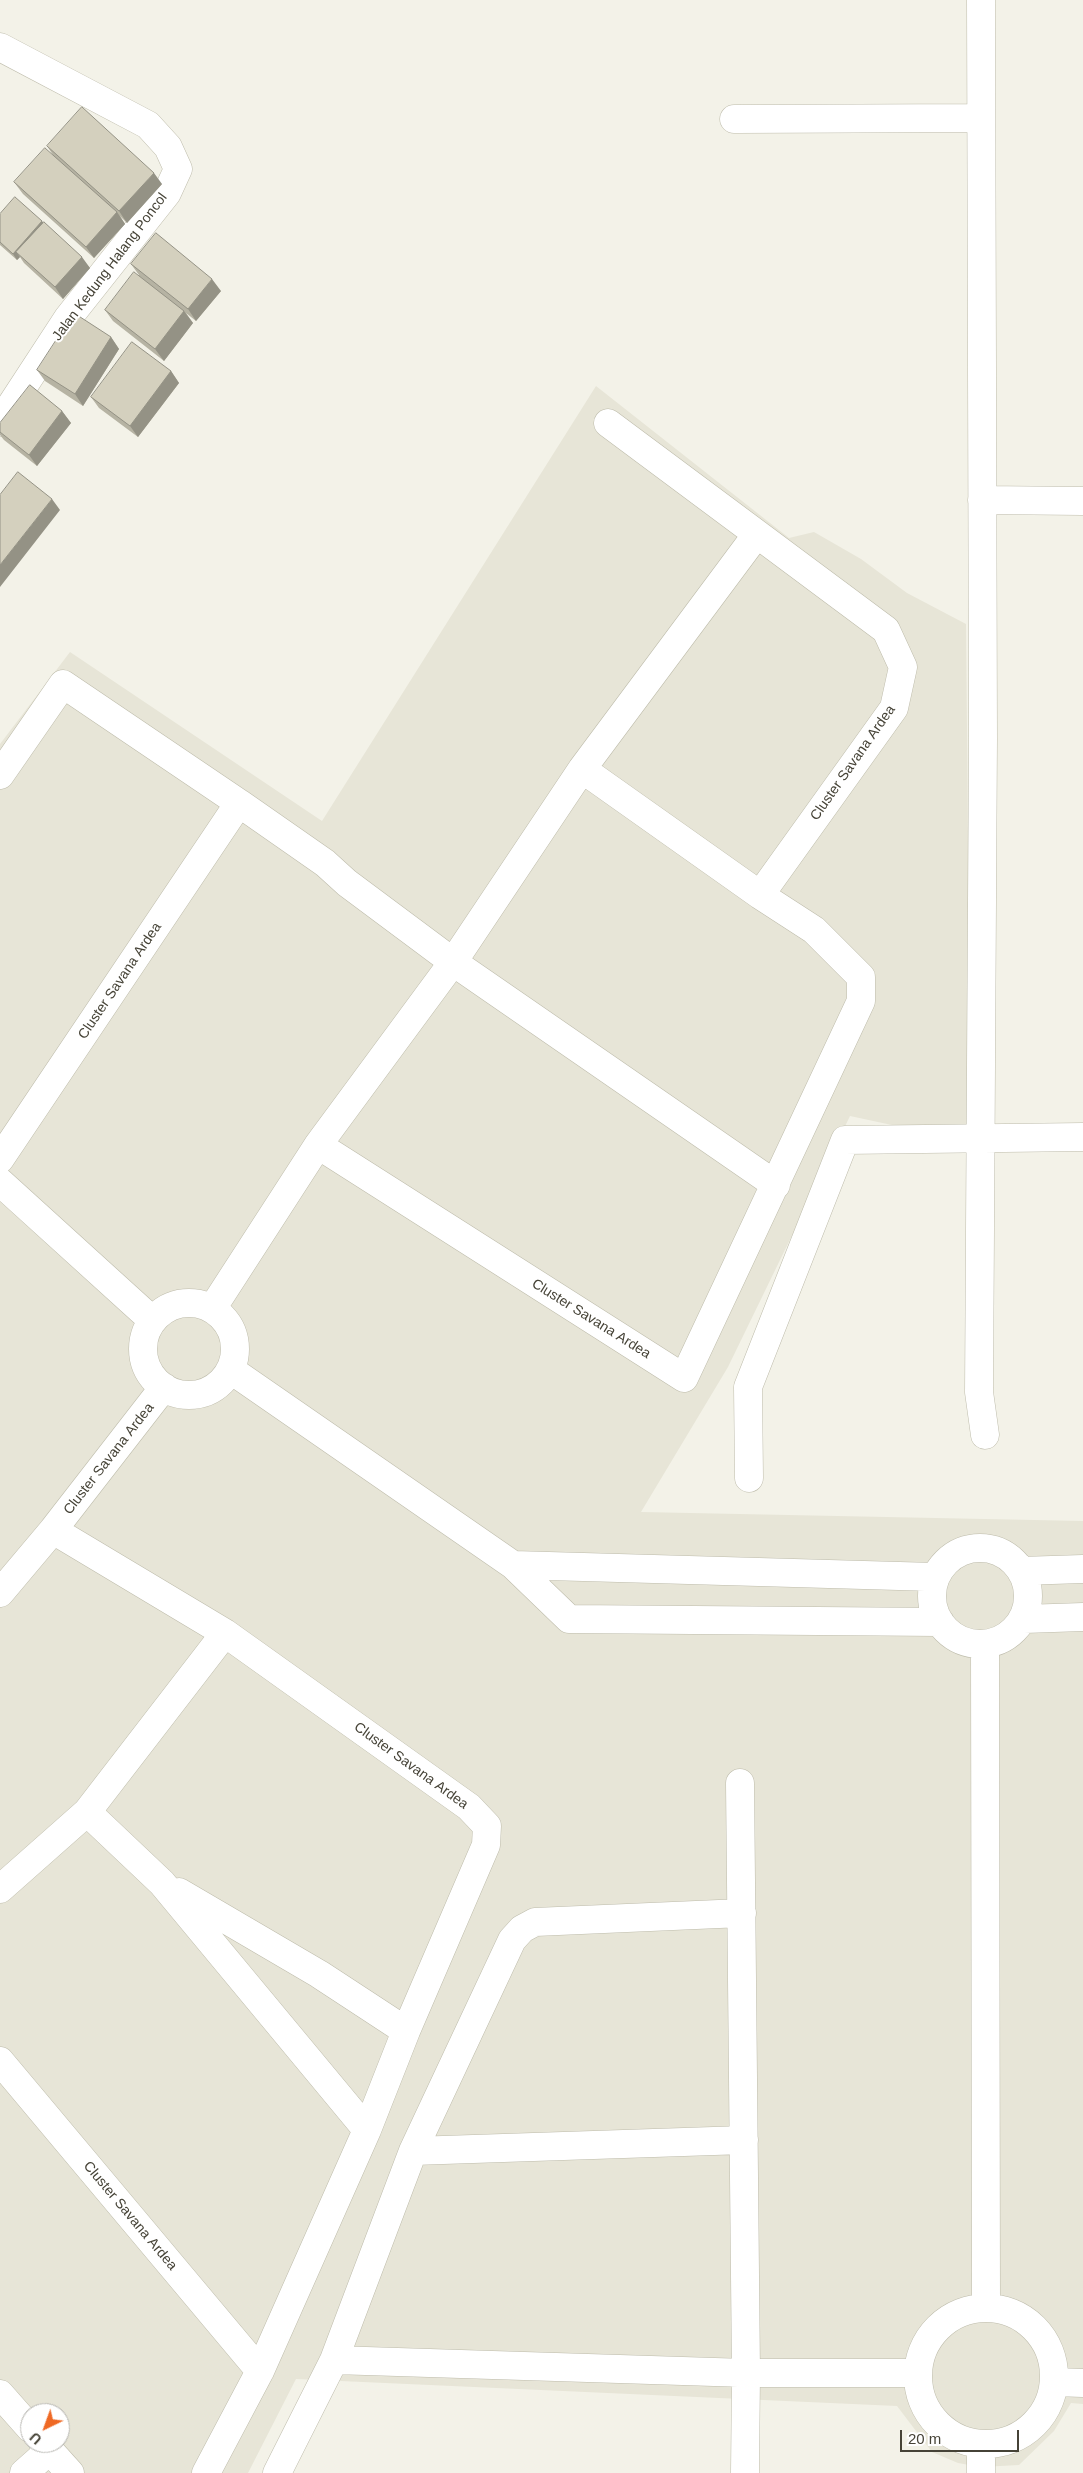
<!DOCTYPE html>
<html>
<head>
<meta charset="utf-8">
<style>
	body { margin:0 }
	#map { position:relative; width:1083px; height:2473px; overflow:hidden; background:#f3f2e8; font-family:Arial,sans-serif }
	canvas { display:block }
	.north { position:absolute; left:20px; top:2403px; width:50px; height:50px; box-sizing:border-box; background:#fff; border:1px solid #b5b4af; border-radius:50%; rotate:222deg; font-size:14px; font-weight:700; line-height:20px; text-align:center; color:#464337 }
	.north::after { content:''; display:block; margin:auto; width:18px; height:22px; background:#ef6924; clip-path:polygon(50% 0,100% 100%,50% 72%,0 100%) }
	.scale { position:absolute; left:900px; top:2430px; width:119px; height:22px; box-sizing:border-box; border:2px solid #464337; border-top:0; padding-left:6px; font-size:15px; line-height:18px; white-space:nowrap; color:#464337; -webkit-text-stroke:4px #fff; paint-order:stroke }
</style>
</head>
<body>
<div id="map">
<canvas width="1083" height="2473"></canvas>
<div class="north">U</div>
<div class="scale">20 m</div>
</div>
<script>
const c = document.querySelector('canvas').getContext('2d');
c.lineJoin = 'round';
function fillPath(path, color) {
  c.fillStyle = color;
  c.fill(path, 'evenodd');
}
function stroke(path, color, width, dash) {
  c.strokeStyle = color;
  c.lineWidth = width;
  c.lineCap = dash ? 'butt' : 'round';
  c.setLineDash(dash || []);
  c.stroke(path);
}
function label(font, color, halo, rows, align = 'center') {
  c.font = font + ' Arial,sans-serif';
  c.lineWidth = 4;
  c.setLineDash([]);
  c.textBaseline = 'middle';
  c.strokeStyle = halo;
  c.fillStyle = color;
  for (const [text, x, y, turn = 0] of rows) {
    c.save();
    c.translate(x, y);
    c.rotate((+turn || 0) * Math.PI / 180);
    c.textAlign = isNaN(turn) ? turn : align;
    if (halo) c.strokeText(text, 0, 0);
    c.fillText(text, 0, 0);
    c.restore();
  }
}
const residential = new Path2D(`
	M596 386 789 538 814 532 861 559 907 593 966 624 971 1142 850 1116 728 1367 641 1512 1083 1521V2404L1071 2403 1054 2431 1019 2465 981 2467 958 2463 932 2452 897 2406 296 2379 248 2473H0V744L70 652 322 821ZM30 2413H60V2443H30Z`);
const minor = new Path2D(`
	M981 0 983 738 979 1392 985 1435
	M0 47 148 125 168 147 178 169 167 193 68 318 0 422
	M734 119 981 118
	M608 423 886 630 903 667 894 708 760 895
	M982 500 1083 501
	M0 775 63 684 239 803
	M318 1145 684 1378 861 1001V977L814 930 760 895 582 769
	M0 1159 239 803 325 863 347 883 453 962 776 1185
	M0 1182 152 1320
	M143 1349a46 46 0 1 1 92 0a46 46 0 1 1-92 0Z
	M212 1309 318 1145 453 962 582 769 757 534
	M231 1370 513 1565 569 1619 940 1622
	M749 1478 748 1387 845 1140 1083 1137
	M53 1530 225 1633 469 1807 487 1826 486 1845 406 2031 367 2130 260 2371 206 2473
	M932 1596a48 48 0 1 1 96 0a48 48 0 1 1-96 0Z
	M513 1565 934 1577
	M1021 1571 1083 1569
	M0 1593 53 1530 164 1387
	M1024 1619 1083 1617
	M985 1645 986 2307
	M740 1783 746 2373 745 2473
	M87 1812 162 1883 367 2130
	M0 1889 87 1812 225 1633
	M179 1892 319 1974 406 2031
	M0 2061 260 2371
	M413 2151 744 2140
	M918 2376a68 68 0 1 1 136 0a68 68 0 1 1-136 0Z
	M334 2360 746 2373H917
	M1055 2382 1083 2383
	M0 2394 30 2428
	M43 2443 70 2473
	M981 2445V2473
	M24 2473 50 2450
	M277 2473 334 2360 413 2151 512 1940 522 1929 535 1922 742 1913`);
const wall = new Path2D(`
	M47 146 162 184 127 223 120 216 125 224 94 258 23 194 14 182 53 155Z
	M0 214 43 222 90 268 63 299 24 263 20 257 17 260 0 245Z
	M131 264 221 291 196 321 186 313 193 323 164 361 113 321 105 310 139 275Z
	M111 337 119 349 83 406 45 381 37 370Z
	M171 371 179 383 138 437 99 408 91 397Z
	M62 411 71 423 37 466 4 440 0 435V423Z`);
const shadedWall = new Path2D(`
	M154 173 162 184 127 223 119 211Z
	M117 212 125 224 94 258 86 247Z
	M42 221 46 227 16 252 20 257 17 260 13 254Z
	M82 257 90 268 63 299 55 287Z
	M212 279 221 291 196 321 188 309Z
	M184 311 193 323 164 361 155 349Z
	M111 337 119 349 83 406 75 394Z
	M171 371 179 383 138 437 130 426Z
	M62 411 71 423 37 466 29 455Z
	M52 499 60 510 0 587V565Z`);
const building = new Path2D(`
	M82 107 154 173 119 211 47 146Z
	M45 148 117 212 86 247 14 182Z
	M15 197 42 221 13 254 0 242V214Z
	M44 222 82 257 55 287 16 252Z
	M156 233 212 279 188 309 131 264Z
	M134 272 184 311 155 349 105 310Z
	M74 313 111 337 75 394 37 370Z
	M132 342 171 371 130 426 91 397Z
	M30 385 62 411 29 455 0 432V423Z
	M18 472 52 499 0 565V495Z`);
const streetNames = [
	["Jalan Kedung Halang Poncol",110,267,-53],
	["Cluster Savana Ardea",853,763,-55],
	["Cluster Savana Ardea",120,981,-56],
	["Cluster Savana Ardea",591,1319,32],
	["Cluster Savana Ardea",109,1459,-52],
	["Cluster Savana Ardea",411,1766,36],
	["Cluster Savana Ardea",130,2216,50]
];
fillPath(residential, '#e7e5d7');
stroke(minor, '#bebcab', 29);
stroke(minor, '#fff', 28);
fillPath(wall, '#b6b3a3');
fillPath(shadedWall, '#949285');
fillPath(building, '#d4d0be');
stroke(building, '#949285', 1);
label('14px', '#464337', '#fff', streetNames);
</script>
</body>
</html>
